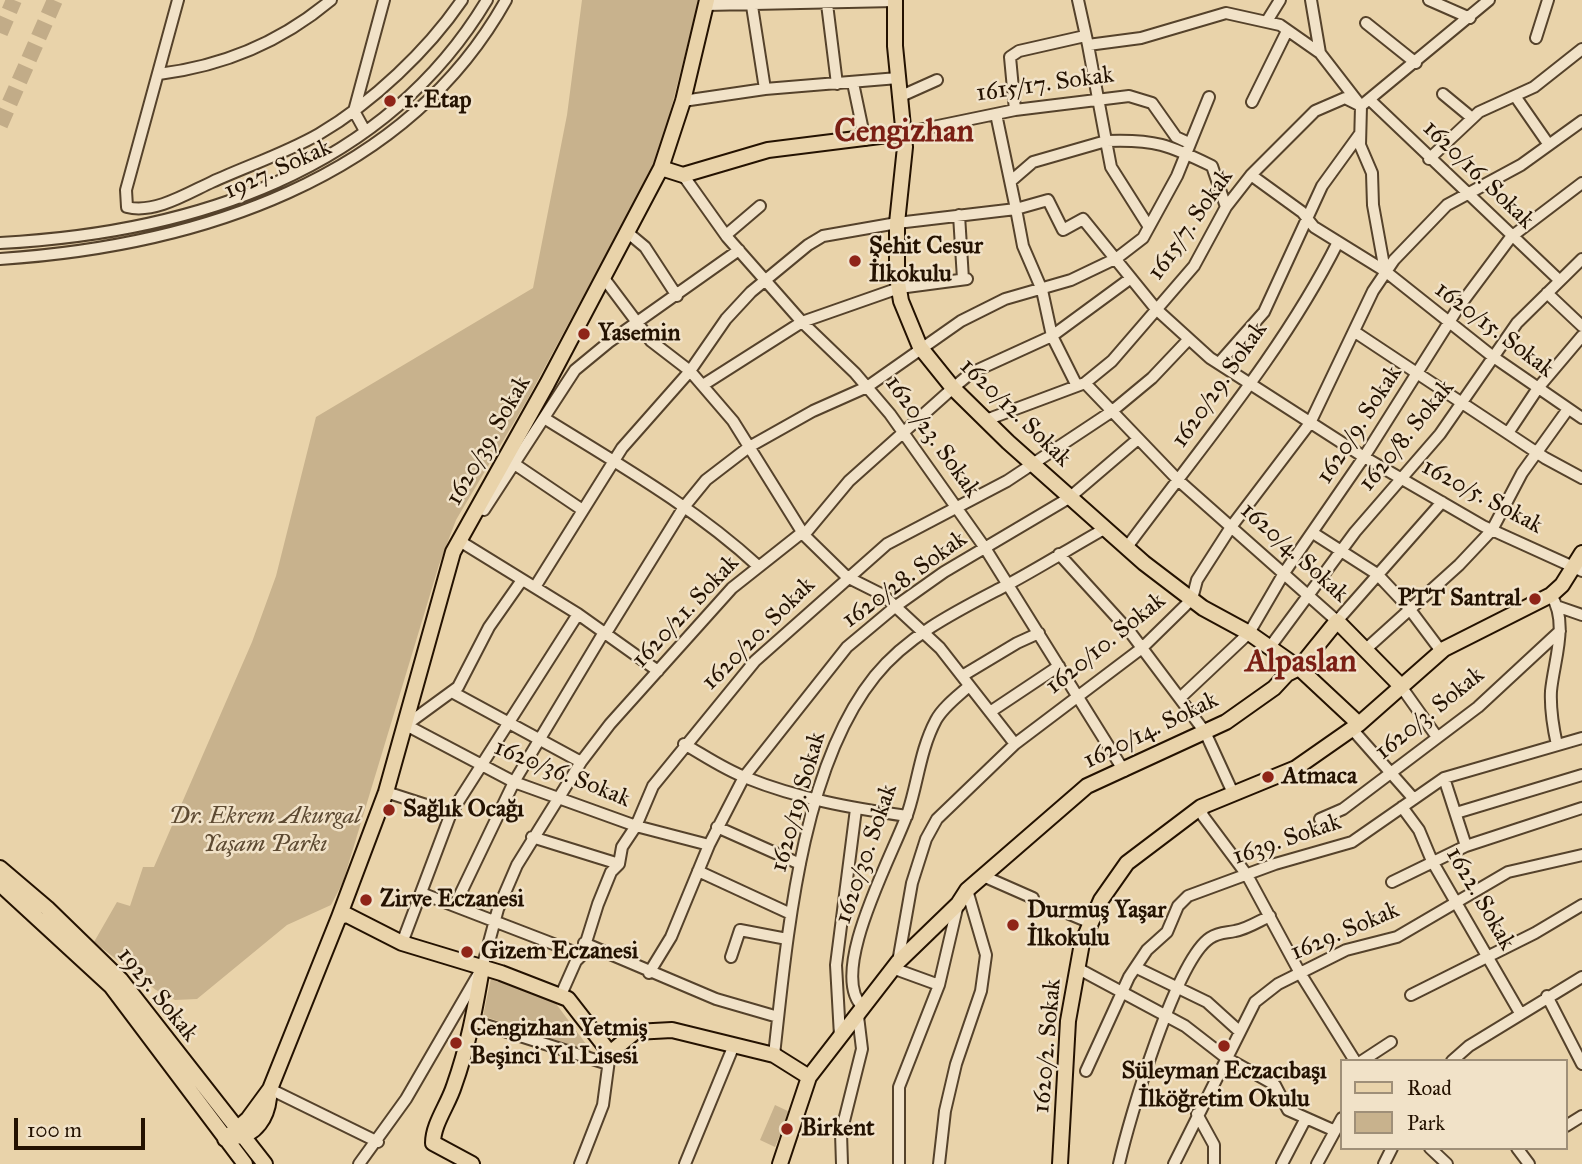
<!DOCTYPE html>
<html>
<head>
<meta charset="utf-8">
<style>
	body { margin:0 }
	#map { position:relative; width:1582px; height:1164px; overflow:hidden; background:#e9d3aa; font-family:"IM FELL Great Primer",serif }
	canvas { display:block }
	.legend { position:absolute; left:1340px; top:1059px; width:228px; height:91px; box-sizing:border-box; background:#f1e2c8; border:2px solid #9f8f78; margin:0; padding:9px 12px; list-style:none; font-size:21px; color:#241201 }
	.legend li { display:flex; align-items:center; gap:14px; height:35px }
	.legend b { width:35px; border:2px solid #9f8f78 }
	.scale { position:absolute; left:14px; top:1118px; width:131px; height:32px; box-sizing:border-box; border:4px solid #241201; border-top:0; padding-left:9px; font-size:21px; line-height:24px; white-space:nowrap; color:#241201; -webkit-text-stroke:5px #f1e2c8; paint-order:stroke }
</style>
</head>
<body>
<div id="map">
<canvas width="1582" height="1164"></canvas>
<ul class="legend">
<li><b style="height:9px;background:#e9d3aa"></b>Road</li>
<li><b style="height:19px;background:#c8b28d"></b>Park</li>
</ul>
<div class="scale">100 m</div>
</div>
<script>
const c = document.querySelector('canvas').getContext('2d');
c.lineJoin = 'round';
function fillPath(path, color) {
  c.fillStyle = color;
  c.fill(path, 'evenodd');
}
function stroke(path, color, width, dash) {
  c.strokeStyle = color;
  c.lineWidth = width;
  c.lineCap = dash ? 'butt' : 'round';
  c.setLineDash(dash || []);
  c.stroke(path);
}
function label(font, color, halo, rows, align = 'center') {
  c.font = font + ' "IM FELL Great Primer",serif';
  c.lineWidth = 5;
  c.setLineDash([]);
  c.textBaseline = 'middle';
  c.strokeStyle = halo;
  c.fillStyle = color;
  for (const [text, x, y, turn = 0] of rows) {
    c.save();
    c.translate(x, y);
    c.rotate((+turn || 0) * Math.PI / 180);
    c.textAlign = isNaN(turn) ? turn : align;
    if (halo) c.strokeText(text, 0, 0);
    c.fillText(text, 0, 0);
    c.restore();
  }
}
const green = new Path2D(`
	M582 0H699L664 136 652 169 526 402 456 520 439 565 343 882 331 905 287 925 197 999 175 1000 156 990 94 942 117 902 130 906 143 867H154L252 642 276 576 316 417 533 288 567 115Z
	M491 978 554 1001 592 1052 483 1016Z
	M775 1105 790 1112 775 1147 760 1140Z`);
const highwayTunnel = new Path2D(`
	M0 33 14 0
	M0 125 55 0`);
const minor = new Path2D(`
	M178 0 126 190 127 207C155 214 188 193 212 182 247 166 286 153 319 134 372 103 428 50 462 0
	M1078 0 1088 45 1141 38 1226 13 1280 25 1320 53
	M1311 0 1320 53 1361 106 1360 145 1372 173 1373 205 1385 271 1492 356 1582 418
	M1429 0 1470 18
	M827 4 837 84
	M706 5 895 1
	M752 6 765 89
	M1267 21 1280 0
	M1366 23 1416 63
	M1536 38 1548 0
	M159 74C224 66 281 42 331 0
	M853 83 865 140
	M1443 94 1472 118
	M1515 96 1549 145
	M899 97 937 80
	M1370 100 1558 279
	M683 101 765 89 898 78
	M1252 102 1287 31
	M1015 110 1010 57 1019 51 1085 36
	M365 131 354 111 384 0
	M904 133 1015 110 1129 96 1152 103 1176 137 1189 143
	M1429 159 1479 112 1534 87 1582 49
	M683 175 727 237 802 322 855 373 890 414 985 548 1124 771
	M1251 175 1302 212 1314 227 1385 271
	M1011 181 1033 162 1106 141 1088 45
	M959 215 963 279
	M1149 227 1111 167 1106 141C1155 139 1169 145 1212 166L1226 207
	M627 232 645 247 677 296
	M726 235 760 206
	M0 243C191 233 384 172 487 0
	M0 259C195 246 405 181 506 0
	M603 277 651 341 690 371 733 421 804 535 847 577 883 595 940 648 1015 744
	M1547 293 1582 326
	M1355 332 1545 458 1582 478
	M1219 363 1264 312 1322 186 1359 135
	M1085 383 1178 480 1337 621 1442 502
	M1076 384 1052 336 1042 290 1023 246 1016 209 1048 200 1063 230 1083 219 1156 309 1210 358 1364 457 1483 526 1582 571
	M703 385 802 322 899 288 967 279
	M544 418C618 464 694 507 758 566
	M986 420 1085 383 1112 361 1194 266 1226 207 1251 175 1315 111 1345 98 1361 106 1489 0
	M1508 433 1538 388 1582 336
	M513 463 581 509
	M484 510 575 370 609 342 739 250
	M1313 533 1377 574 1408 607 1441 651
	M458 540 578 614 658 671
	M1127 547C1200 448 1283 352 1338 242
	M1059 554 1130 632 1205 732 1233 793
	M522 580 489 627 458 687 406 725 514 782 636 826 709 845
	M535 587 622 448 690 371 726 319 751 292 808 245 823 236 897 223 1016 209 996 114
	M1551 595C1569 623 1554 660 1551 691 1550 710 1553 727 1557 745
	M1559 607 1582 615
	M606 633 684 507 706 480 749 447 813 411 867 387 961 321 1005 299 1071 280 1117 258 1143 238 1177 176 1209 97
	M1270 647 1355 532 1440 434 1517 323 1582 259
	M1366 649 1459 565 1492 530 1522 473 1568 409
	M962 676 1017 643 1039 633
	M1400 685 1437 737
	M452 692 581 762
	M1180 698 1249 633 1284 573 1364 457 1458 308 1511 237 1582 183
	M990 712 1059 666
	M1352 729 1413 798
	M684 744C705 756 725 770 747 778 799 799 852 808 907 816
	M1444 778 1466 846
	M386 792 451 813
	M1201 807 1203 816 1247 875 1300 973 1355 1061
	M1402 807 1419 830 1432 861 1520 1013
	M1456 813 1582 775
	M1320 819 1343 809 1478 707 1560 631
	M717 827 800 864
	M532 837 619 864
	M698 871 791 914
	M983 876 1033 898
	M1392 882 1466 846 1582 808
	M421 893 582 955
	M456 903 514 782 604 632
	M1067 913 1091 923
	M402 943 451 813 578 614
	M584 943 716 999 778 1017
	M731 957 740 930 787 939
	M898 962 912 883 926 839 937 819 1015 744 1142 648 1192 599 1197 580 1231 527 1310 423 1373 291 1394 260 1447 205 1521 165 1582 121
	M1077 968 1185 1026 1225 1057 1275 1085 1288 1110 1333 1130
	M1137 968 1207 1002 1239 1031
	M895 969 939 985
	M649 973 671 937 709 845 744 777 847 647 896 606 944 572 1069 498 1138 439
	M1411 995 1535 933 1582 905
	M1547 996 1582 1064
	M560 997 576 961 582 955 598 904 611 872 619 864 622 847 636 826 653 786 755 661 887 544 1007 481 1111 412 1152 378 1188 340
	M863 1007C826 974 895 851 908 812 918 782 920 750 936 720 943 707 958 696 969 686
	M473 1021 608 1064
	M840 1036 836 965 856 809
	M774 1055C787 940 800 769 875 676 909 634 959 610 1005 586 1039 568 1072 547 1106 528
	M1362 1061 1391 1042
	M1452 1061 1469 1046 1582 977
	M1086 1071 1129 977 1147 950 1167 932 1178 906 1188 896 1275 864 1352 842 1444 778 1582 738
	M270 1089 378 1142
	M1197 1114 1214 1145V1164
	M1566 1126 1582 1116
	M1430 1148 1447 1164
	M1517 1148 1529 1164
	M359 1164 406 1099 482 968 498 909 517 865 581 762 610 724 732 588 799 535H804L849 481 953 388 971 373 1052 336 1131 278
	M580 1164 603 1105 609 1060
	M685 1164 734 1045
	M842 1164 841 1133 862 1049 858 1016
	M899 1164V1087L939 985 958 904
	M939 1164 945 1111 956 1064 981 991 986 955 967 890
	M1119 1164C1129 1119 1176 960 1210 938 1219 932 1226 933 1235 931 1247 929 1259 921 1270 916
	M1174 1164 1255 1002 1278 984 1346 950 1397 937 1508 872 1582 855
	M1282 1164 1306 1118
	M1317 1164 1342 1118
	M1384 1164 1392 1148`);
const major = new Path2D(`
	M895 0V46L905 147 897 223V277L901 301 920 347 953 388 1008 442 1144 563 1203 608 1249 633 1299 668 1359 724
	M661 168 683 175 768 150 904 133
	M0 868 47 908 121 980 265 1164
	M0 884 111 986 245 1164
	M339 917 347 915 402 943 501 973 568 999 610 1053 635 1032 672 1030 774 1055 809 1077
	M236 1137C256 1135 267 1117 269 1098
	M225 1139 248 1119 270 1089 339 917 386 792 453 552 547 384 661 168 683 101 707 0
	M472 1164 433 1143C433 1124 448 1105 454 1086 468 1047 475 1009 482 968
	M780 1164 809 1077 898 962 958 904 967 890 1087 786 1226 722 1274 688 1287 674 1299 668 1337 621 1400 685
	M1060 1164 1068 1021 1082 943 1101 900 1127 863 1201 807 1296 768 1359 724 1444 649 1551 595 1562 585 1582 553`);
const markers = [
	[390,101,7,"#8f2418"],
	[855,261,7,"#8f2418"],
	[584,334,7,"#8f2418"],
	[1535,599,7,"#8f2418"],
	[1268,777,7,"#8f2418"],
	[389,810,7,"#8f2418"],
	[366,900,7,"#8f2418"],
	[1013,925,7,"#8f2418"],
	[467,952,7,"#8f2418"],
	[456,1043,7,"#8f2418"],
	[1224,1046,7,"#8f2418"],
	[787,1129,7,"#8f2418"]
];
const streetNames = [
	["1615/17. Sokak",1045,85,-8],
	["1927. Sokak",278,170,-24],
	["1620/16. Sokak",1478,175,44],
	["1615/7. Sokak",1191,225,-55],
	["1620/15. Sokak",1494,330,37],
	["1620/29. Sokak",1220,385,-55],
	["1620/12. Sokak",1015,413,44],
	["1620/9. Sokak",1360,425,-57],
	["1620/8. Sokak",1407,436,-51],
	["1620/23. Sokak",932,437,54],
	["1620/39. Sokak",489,441,-60],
	["1620/5. Sokak",1482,497,28],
	["1620/4. Sokak",1294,553,42],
	["1620/28. Sokak",905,580,-36],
	["1620/21. Sokak",686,612,-47],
	["1620/20. Sokak",759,634,-45],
	["1620/10. Sokak",1106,644,-39],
	["1620/3. Sokak",1430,714,-39],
	["1620/14. Sokak",1151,731,-26],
	["1620/36. Sokak",562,774,22],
	["1620/19. Sokak",799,802,-74],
	["1639. Sokak",1287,840,-19],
	["1620/30. Sokak",867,854,-71],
	["1622. Sokak",1480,899,60],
	["1629. Sokak",1345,932,-23],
	["1925. Sokak",157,995,51],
	["1620/2. Sokak",1048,1046,-85]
];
const poiNames = [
	["1. Etap",404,101],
	["Şehit Cesur",869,247],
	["İlkokulu",869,275],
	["Yasemin",598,334],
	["PTT Santral",1521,599,"right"],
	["Atmaca",1282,777],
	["Sağlık Ocağı",403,810],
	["Zirve Eczanesi",380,900],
	["Durmuş Yaşar",1027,911],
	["İlkokulu",1027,939],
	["Gizem Eczanesi",481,952],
	["Cengizhan Yetmiş",470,1029],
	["Beşinci Yıl Lisesi",470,1057],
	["Süleyman Eczacıbaşı",1224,1072,"center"],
	["İlköğretim Okulu",1224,1100,"center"],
	["Birkent",801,1129]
];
const parkNames = [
	["Dr. Ekrem Akurgal",265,817],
	["Yaşam Parkı",265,845]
];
const districtNames = [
	["Cengizhan",904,133],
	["Alpaslan",1301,663]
];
fillPath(green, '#c8b28d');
stroke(highwayTunnel, '#c2ac88', 16, [16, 8]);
stroke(minor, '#55422b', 14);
stroke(major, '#241201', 18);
stroke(minor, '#f1e2c8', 10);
stroke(major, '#e9d3aa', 14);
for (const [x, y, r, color] of markers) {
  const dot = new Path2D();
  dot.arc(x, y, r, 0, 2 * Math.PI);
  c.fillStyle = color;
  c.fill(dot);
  stroke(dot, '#f1e2c8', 2.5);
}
label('24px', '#241201', '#f1e2c8', streetNames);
label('bold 24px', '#241201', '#f1e2c8', poiNames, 'left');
label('italic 24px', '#5d4a32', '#f1e2c8', parkNames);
label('bold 32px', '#7a1f14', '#f1e2c8', districtNames);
</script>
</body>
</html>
